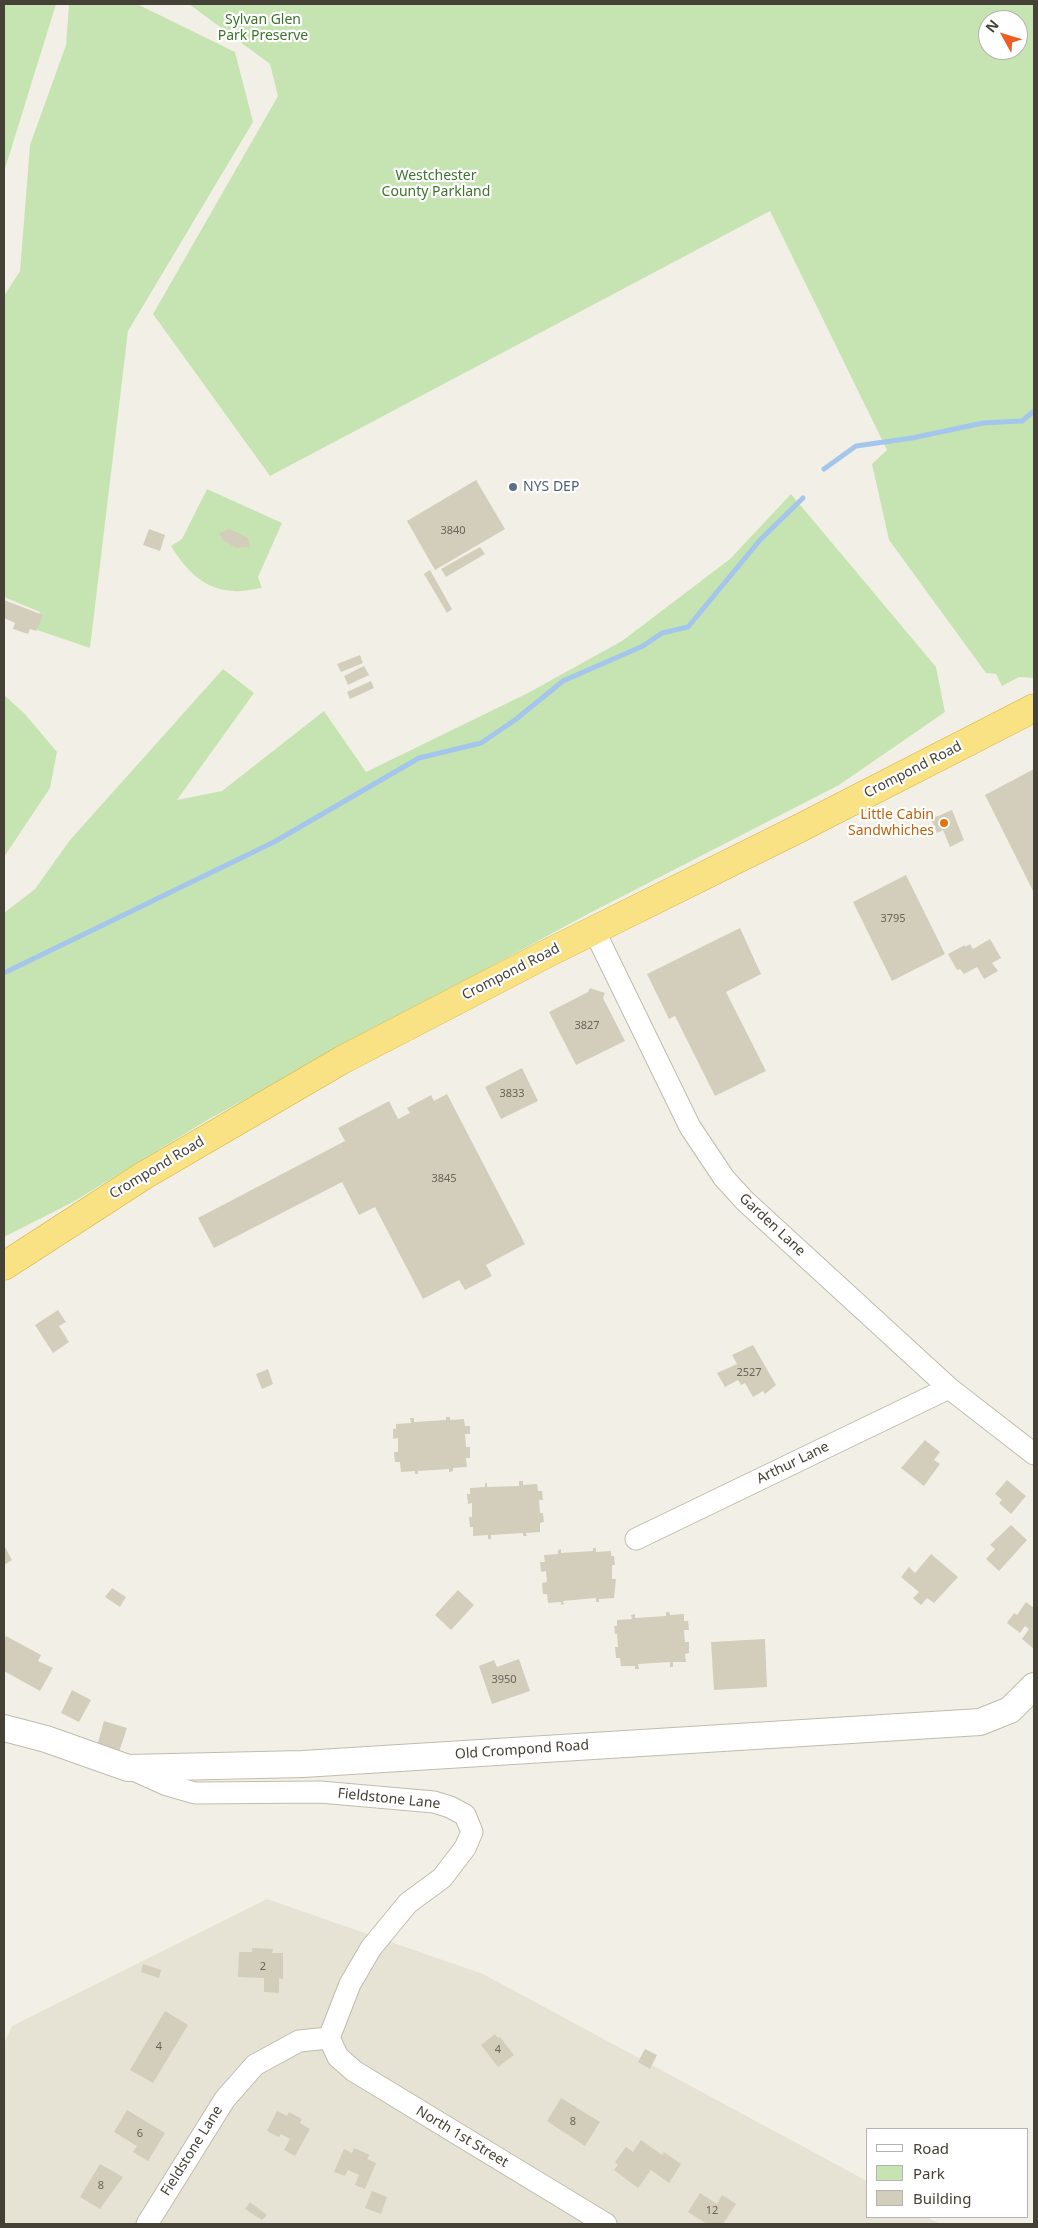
<!DOCTYPE html>
<html>
<head>
<meta charset="utf-8">
<style>
	body { margin:0 }
	#map { position:relative; width:1038px; height:2228px; overflow:hidden; background:#f2f0e6; font-family:"Noto Sans",sans-serif }
	canvas { display:block }
	.frame { position:absolute; inset:0; border:5px solid #454136; pointer-events:none }
	.legend { position:absolute; left:866px; top:2128px; width:162px; height:90px; box-sizing:border-box; background:#fff; border:1px solid #b5b3af; margin:0; padding:6px 9px; list-style:none; font-size:15px; color:#454136 }
	.legend li { display:flex; align-items:center; gap:10px; height:25px }
	.legend b { width:25px; border:1px solid #b5b3af }
	.north { position:absolute; left:978px; top:10px; width:50px; height:50px; box-sizing:border-box; background:#fff; border:1px solid #b5b3af; border-radius:50%; rotate:309deg; font-size:14px; font-weight:700; line-height:20px; text-align:center; color:#454136 }
	.north::after { content:''; display:block; margin:auto; width:18px; height:22px; background:#ee5c21; clip-path:polygon(50% 0,100% 100%,50% 72%,0 100%) }
</style>
</head>
<body>
<div id="map">
<canvas width="1038" height="2228"></canvas>
<div class="frame"></div>
<ul class="legend">
<li><b style="height:6px;background:#fff"></b>Road</li>
<li><b style="height:14px;background:#c6e4b1"></b>Park</li>
<li><b style="height:14px;background:#d3cdbc"></b>Building</li>
</ul>
<div class="north">N</div>
</div>
<script>
const c = document.querySelector('canvas').getContext('2d');
c.lineJoin = 'round';
function fillPath(path, color) {
  c.fillStyle = color;
  c.fill(path, 'evenodd');
}
function stroke(path, color, width, dash) {
  c.strokeStyle = color;
  c.lineWidth = width;
  c.lineCap = dash ? 'butt' : 'round';
  c.setLineDash(dash || []);
  c.stroke(path);
}
function label(font, color, halo, rows, align = 'center') {
  c.font = font + ' "Noto Sans",sans-serif';
  c.lineWidth = 4.5;
  c.setLineDash([]);
  c.textBaseline = 'middle';
  c.strokeStyle = halo;
  c.fillStyle = color;
  for (const [text, x, y, turn = 0] of rows) {
    c.save();
    c.translate(x, y);
    c.rotate((+turn || 0) * Math.PI / 180);
    c.textAlign = isNaN(turn) ? turn : align;
    if (halo) c.strokeText(text, 0, 0);
    c.fillText(text, 0, 0);
    c.restore();
  }
}
const residential = new Path2D(`
	M267 1899 483 1974 867 2181V2217H927L940 2224H4V2043L12 2026Z`);
const green = new Path2D(`
	M4 4H56L4 172Z
	M69 4H137L235 52 253 122 128 331 90 648 34 629 40 612 4 597V296L20 271 30 145 66 45Z
	M189 4H1034V678L1019 677 1002 686 996 674 986 673 889 540 872 464 887 450 770 211 270 476 153 314 278 96 270 64ZM988 20H1018V50H988Z
	M207 489 282 523 258 577 262 588C253 589 243 592 234 591 204 590 186 570 171 546L182 539Z
	M791 494 936 667 945 712 839 785 586 915 209 1119 73 1202 4 1237V913L35 889 70 840 223 669 254 693 177 800 222 791 324 711 366 772 528 693 622 641 730 559Z
	M4 695 24 713 57 752 50 788 4 857Z`);
const stream = new Path2D(`
	M824 469 856 446 912 438 983 423 1022 421 1034 411
	M4 973 274 842 419 758 481 743 515 720 563 681 643 646 662 633 688 627 760 540 803 498`);
const building = new Path2D(`
	M476 480 505 529 435 570 407 521Z
	M149 529 165 535 160 551 143 545Z
	M229 529 248 538 250 547 236 548 223 540 219 533Z
	M480 547 485 554 446 577 441 569Z
	M430 570 452 609 447 613 424 574Z
	M4 600 43 615 36 631 30 629 28 634 13 629 15 623 4 618Z
	M360 655 363 663 341 672 337 664Z
	M364 666 369 675 348 685 344 676Z
	M371 681 374 688 350 699 347 692Z
	M1034 769V893L985 795Z
	M952 810 964 840 950 847 943 830 937 833 931 819Z
	M906 875 945 954 892 981 853 902Z
	M740 928 761 974 726 992 766 1071 715 1096 675 1016 669 1019 647 974Z
	M990 939 1001 958 992 963 998 971 984 979 977 967 964 974 960 969 957 970 948 954 965 945V947L970 944 973 949Z
	M590 988 605 993 603 998 625 1041 576 1065 549 1012 588 992Z
	M522 1068 538 1101 501 1119 485 1087Z
	M447 1094 525 1244 486 1265 492 1276 465 1290 459 1280 423 1299 375 1207 359 1215 342 1182 214 1248 198 1218 345 1141 338 1128 389 1101 398 1119 410 1113 407 1108 431 1095 434 1101Z
	M58 1310 66 1322 59 1326 69 1342 53 1353 35 1325Z
	M753 1345 776 1385 765 1394 763 1391 753 1397 745 1383 741 1385 738 1380 725 1387 717 1373 737 1364 732 1355Z
	M268 1369 273 1384 262 1389 256 1374Z
	M446 1417H450V1420L464 1419 465 1426H470V1434H465L466 1447H470V1458H466L467 1467 453 1468V1471L449 1472V1469L418 1471V1474H415V1471L401 1472 400 1462H395L394 1452H398V1438L393 1439V1429H396V1424L411 1423 410 1418H414V1422L446 1420Z
	M925 1440 940 1452 934 1460 940 1464 924 1486 901 1468Z
	M1007 1480 1026 1496 1011 1514 999 1503 1002 1500 995 1494Z
	M519 1481H523V1485L537 1484 538 1491H542L543 1500H539L540 1513H543L544 1522 540 1523V1532L526 1533 527 1536H523V1533L491 1535V1539H488V1535L473 1536V1527H470L469 1517H472V1503L468 1504 467 1494H470V1488L485 1487V1483H487V1487L519 1486Z
	M1011 1525 1027 1540 999 1571 986 1559 995 1549 990 1545Z
	M4 1545 12 1560 4 1565Z
	M593 1548H596V1552L611 1551V1556H614L615 1565H612V1579H616L614 1598 599 1599V1602H596V1598L563 1601 564 1604 561 1605V1602L548 1603 547 1594H543L542 1583 547 1582 546 1571 541 1572 540 1562H545L544 1555 558 1554V1550L561 1549V1553L593 1551Z
	M931 1554 958 1577 934 1603 927 1598 921 1605 913 1598 919 1592 901 1577 909 1567 915 1573Z
	M112 1588 126 1597 120 1607 105 1597Z
	M458 1590 474 1605 451 1630 435 1615Z
	M1026 1602 1034 1608V1649L1022 1639 1029 1629 1025 1626 1020 1633 1007 1623 1014 1613 1017 1615Z
	M666 1612H669L670 1615 684 1614V1621H688L689 1630H684L685 1642H689V1653L685 1654 686 1662H673V1667H670V1662L638 1664 639 1669H635V1666H621L620 1658H616L615 1647H618L617 1634H615L614 1626H617V1620L632 1619 631 1615 635 1614V1618L666 1616Z
	M6 1636 41 1655 38 1661 53 1668 40 1691 4 1671V1640Z
	M765 1639 767 1687 714 1690 711 1642Z
	M519 1659 530 1691 492 1704 479 1666 494 1660 497 1667Z
	M72 1690 91 1700 79 1722 61 1713Z
	M104 1721 127 1728 119 1752 97 1746Z
	M252 1948 273 1949 272 1953H283V1979L279 1978V1993L264 1992V1978L238 1977 239 1952H252Z
	M143 1964 161 1970 159 1978 141 1972Z
	M165 2011 188 2025 153 2083 130 2070Z
	M495 2034 498 2038 500 2037 514 2055 498 2067 481 2045Z
	M645 2049 657 2055 650 2069 638 2062Z
	M561 2098 600 2122 585 2146 547 2121Z
	M127 2110 165 2133 148 2161 133 2152 137 2146 114 2132Z
	M277 2111 287 2116 289 2112 302 2119 300 2123 310 2129 295 2156 284 2150 290 2139 281 2134 279 2137 267 2131Z
	M641 2140 662 2155 664 2152 681 2164 669 2183 651 2170 638 2188 614 2170 618 2165 615 2162 626 2147 633 2152Z
	M354 2148 370 2155 367 2159 376 2163 365 2189 355 2185 359 2175 348 2170 345 2176 334 2172 344 2149 352 2153Z
	M100 2164 123 2177 100 2209 80 2197Z
	M372 2191 387 2197 381 2214 365 2208Z
	M700 2193 717 2204 722 2195 736 2204 723 2224H707L688 2212Z
	M250 2202 267 2215 262 2220 245 2209Z`);
const minor = new Path2D(`
	M594 930 690 1127 724 1178 745 1201 949 1388 1034 1454
	M636 1539 949 1388
	M129 1768 167 1785 195 1793 320 1792 434 1802 450 1807 465 1815 472 1832 465 1848 442 1878 408 1903 371 1948 350 1984 329 2038
	M329 2038 338 2057 354 2071 606 2224
	M147 2224 225 2099 255 2065 299 2041 329 2038`);
const tertiary = new Path2D(`
	M4 1728 46 1739 128 1768 303 1764 980 1722 1010 1710 1034 1686`);
const trunk = new Path2D(`
	M4 1266 143 1176 342 1060 548 953 798 829 1034 708`);
const markers = [
	[513,487,5,"#5c6f8a"],
	[944,823,5,"#e8710a"]
];
const numberNames = [
	["3840",453,531],
	["3795",893,919],
	["3827",587,1026],
	["3833",512,1094],
	["3845",444,1179],
	["2527",749,1373],
	["3950",504,1680],
	["2",263,1967],
	["4",159,2047],
	["4",498,2050],
	["8",573,2122],
	["6",140,2134],
	["8",101,2186],
	["12",712,2211]
];
const parkNames = [
	["Sylvan Glen",263,20],
	["Park Preserve",263,36],
	["Westchester",436,176],
	["County Parkland",436,192]
];
const serviceNames = [
	["NYS DEP",523,487]
];
const streetNames = [
	["Crompond Road",913,770,-27],
	["Crompond Road",511,972,-27],
	["Crompond Road",157,1168,-31],
	["Garden Lane",772,1225,43],
	["Arthur Lane",793,1463,-26],
	["Old Crompond Road",522,1750,-4],
	["Fieldstone Lane",389,1799,6],
	["North 1st Street",462,2137,31],
	["Fieldstone Lane",192,2151,-58]
];
const foodNames = [
	["Little Cabin",934,815],
	["Sandwhiches",934,831]
];
fillPath(residential, '#e6e3d5');
fillPath(green, '#c6e4b1');
stroke(stream, '#a5c6ec', 5);
fillPath(building, '#d3cdbc');
stroke(minor, '#c0bcac', 23);
stroke(tertiary, '#c0bcac', 28);
stroke(trunk, '#d5b23e', 29);
stroke(minor, '#fff', 21);
stroke(tertiary, '#fff', 26);
stroke(trunk, '#f8e283', 28);
for (const [x, y, r, color] of markers) {
  const dot = new Path2D();
  dot.arc(x, y, r, 0, 2 * Math.PI);
  c.fillStyle = color;
  c.fill(dot);
  stroke(dot, '#fff', 2);
}
label('11px', '#686458', null, numberNames);
label('14px', '#3d732c', '#fff', parkNames);
label('14px', '#4e5e75', '#fff', serviceNames, 'left');
label('14px', '#454136', '#fff', streetNames);
label('14px', '#c56008', '#fff', foodNames, 'right');
</script>
</body>
</html>
